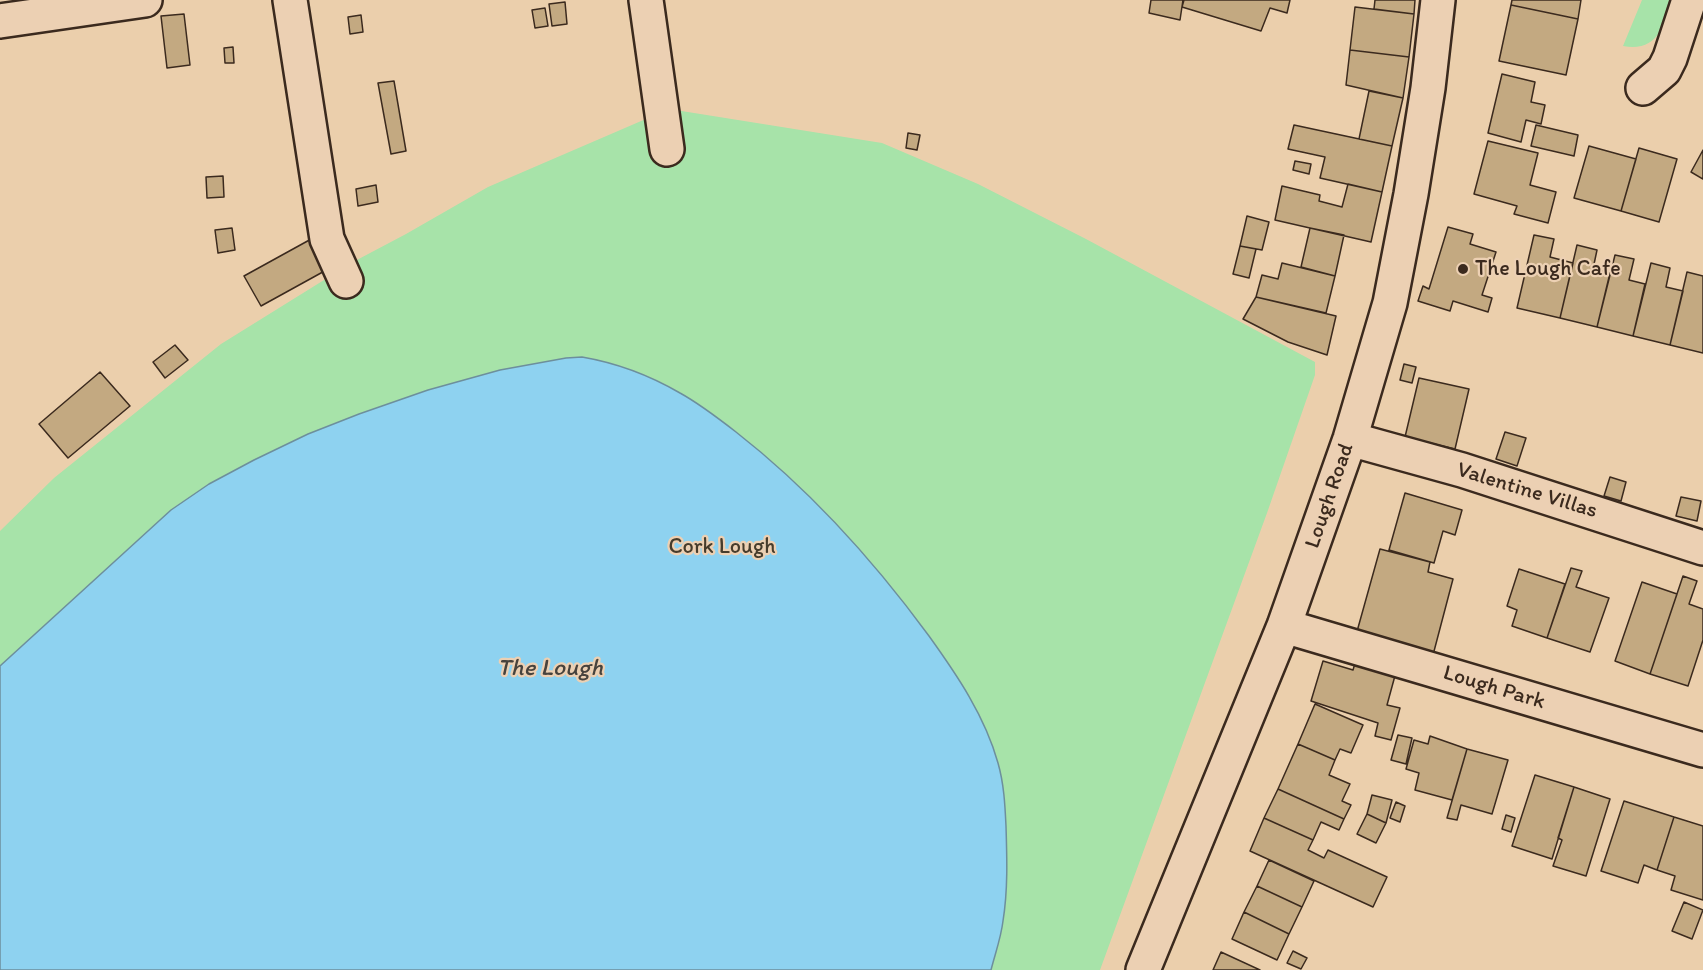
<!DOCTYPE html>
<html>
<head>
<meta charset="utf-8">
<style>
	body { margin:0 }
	canvas { display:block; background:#ebcfac }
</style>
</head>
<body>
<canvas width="1703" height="970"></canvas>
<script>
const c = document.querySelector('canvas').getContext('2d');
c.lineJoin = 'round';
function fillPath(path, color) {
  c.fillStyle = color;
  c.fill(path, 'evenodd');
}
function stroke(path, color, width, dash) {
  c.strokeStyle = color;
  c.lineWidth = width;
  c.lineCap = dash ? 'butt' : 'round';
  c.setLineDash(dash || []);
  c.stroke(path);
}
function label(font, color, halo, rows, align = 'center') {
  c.font = font + ' Itim,sans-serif';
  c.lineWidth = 4.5;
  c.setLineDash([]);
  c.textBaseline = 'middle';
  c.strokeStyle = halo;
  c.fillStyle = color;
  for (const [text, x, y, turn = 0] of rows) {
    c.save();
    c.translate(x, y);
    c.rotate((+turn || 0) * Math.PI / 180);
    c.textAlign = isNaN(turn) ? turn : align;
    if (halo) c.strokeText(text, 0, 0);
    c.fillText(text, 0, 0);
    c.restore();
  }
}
const green = new Path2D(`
	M1642 0H1672C1664 27 1657 52 1623 46Z
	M669 109 882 143 978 184 1086 239 1315 362V375L1267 513 1100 970H0V531L54 478 221 344 353 262 406 234 488 187Z`);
const water = new Path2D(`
	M582 357C617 363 649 375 680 393 700 404 718 418 736 432 809 489 874 561 929 636 957 675 985 716 998 763 1004 784 1005 805 1006 826 1007 858 1008 890 1003 921 1001 938 995 954 991 970H0V666L171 510 209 484 254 460 308 434 359 414 428 390 500 370 566 358Z`);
const building = new Path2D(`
	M1151 0H1183L1180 20 1149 13Z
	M1184 0H1290L1287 13 1270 8 1261 31 1182 7Z
	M1375 0H1415L1414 14 1374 9Z
	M1512 0H1581L1578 19 1511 5Z
	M565 2 567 24 552 26 549 4Z
	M1511 5 1578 19 1566 75 1499 61Z
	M1355 7 1414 14 1409 57 1350 50Z
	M545 8 548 26 535 28 532 10Z
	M184 14 190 65 167 68 161 16Z
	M361 15 363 32 350 34 348 17Z
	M233 47 234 63H225L224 48Z
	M1350 50 1409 57 1403 98 1346 85Z
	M1502 74 1535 82 1531 102 1545 105 1541 124 1526 120 1521 142 1488 133Z
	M394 81 406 151 391 154 378 83Z
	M1369 91 1403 98 1392 146 1359 139Z
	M1294 125 1392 146 1382 192 1320 178 1325 157 1288 149Z
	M1536 125 1578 135 1574 156 1531 146Z
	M908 133 920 135 917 150 906 148Z
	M1488 141 1538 153 1530 185 1556 192 1548 223 1514 214 1517 206 1474 194Z
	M1589 146 1636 159 1621 211 1574 198Z
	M1639 148 1677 159 1659 222 1621 211Z
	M1703 150V179L1691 172Z
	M1295 161 1311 164 1309 174 1293 170Z
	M223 176 224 197 207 198 206 177Z
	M1348 184 1382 192 1371 242 1275 220 1282 186 1320 195 1319 201 1342 207Z
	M376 185 378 202 358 206 356 189Z
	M1247 216 1269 222 1262 250 1240 246Z
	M1448 227 1473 234 1470 244 1496 252 1482 295 1492 298 1488 312 1453 301 1450 311 1418 301 1423 286 1429 289Z
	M232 228 235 250 218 253 215 230Z
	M1310 228 1344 235 1335 276 1301 267Z
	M1534 235 1554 239 1550 257 1573 263 1560 318 1517 308Z
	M313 238 330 268 261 306 244 276Z
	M1577 245 1597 250 1593 269 1610 273 1597 327 1560 318Z
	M1240 246 1256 249 1249 278 1233 274Z
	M1615 255 1634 259 1629 280 1645 284 1633 336 1597 327Z
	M1282 263 1335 276 1326 313 1256 297 1262 275 1278 279Z
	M1651 263 1670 268 1666 287 1683 291 1670 345 1633 336Z
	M1687 272 1703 276V353L1670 345Z
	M1256 297 1336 316 1327 355 1288 342 1243 319Z
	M175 345 188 360 165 378 153 362Z
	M1404 364 1416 367 1412 383 1400 380Z
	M100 372 130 406 68 458 39 424Z
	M1419 378 1469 389 1455 449 1405 437Z
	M1505 432 1526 438 1517 466 1496 459Z
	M1610 477 1626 482 1621 501 1604 496Z
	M1405 493 1462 510 1455 535 1443 531 1434 563 1389 550Z
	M1681 497 1701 501 1697 521 1676 516Z
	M1380 549 1430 562 1428 572 1453 579 1433 655 1356 635Z
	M1571 568 1582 571 1576 587 1609 598 1590 652 1547 638Z
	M1519 569 1565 584 1547 638 1512 626 1517 610 1507 606Z
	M1683 576 1697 581 1689 604 1703 609V640L1688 686 1650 674Z
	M1642 582 1677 594 1650 674 1615 661Z
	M1356 660 1396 672 1387 705 1400 708 1391 740 1375 736 1378 723 1311 701 1323 661 1353 670Z
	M1315 704 1363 725 1351 753 1340 749 1335 760 1298 744Z
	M1398 735 1412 738 1406 764 1391 760Z
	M1430 736 1467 749 1452 800 1415 790 1419 773 1406 769 1414 740 1428 744Z
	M1298 744 1335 760 1329 775 1350 784 1342 801 1351 805 1344 819 1278 789Z
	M1467 749 1508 760 1492 814 1461 805 1457 820 1447 818Z
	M1535 775 1574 787 1552 859 1512 846Z
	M1574 787 1610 799 1586 876 1553 866 1562 840 1558 838Z
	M1278 789 1344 819 1339 830 1321 822 1313 840 1264 818Z
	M1372 795 1392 800 1386 823 1367 814Z
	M1624 801 1674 817 1657 870 1644 865 1638 883 1601 871Z
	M1396 802 1405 806 1400 822 1390 818Z
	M1367 814 1386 823 1376 843 1357 834Z
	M1506 815 1515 818 1511 832 1502 829Z
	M1674 817 1703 826V900L1671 890 1675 876 1657 870Z
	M1264 818 1313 840 1308 850 1324 858 1328 850 1387 877 1373 907 1250 851Z
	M1269 860 1314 881 1302 907 1257 886Z
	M1257 886 1302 907 1289 934 1244 912Z
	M1684 902 1703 910 1692 939 1672 931Z
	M1244 912 1289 934 1277 960 1232 939Z
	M1293 951 1307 958 1301 969 1287 963Z
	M1221 952 1260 970H1213Z`);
const minor = new Path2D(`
	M290 0 327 239 346 281
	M646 0 667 149
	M0 21 145 0
	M1643 88 1664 70 1670 58 1689 0
	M1350 439 1462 470 1703 548
	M1284 626 1703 750
	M1143 970 1284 626 1350 439 1390 303 1411 194 1428 88 1438 0`);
const markers = [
	[1463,269,6,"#3b2a1e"]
];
const poiNames = [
	["The Lough Cafe",1475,269]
];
const streetNames = [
	["Valentine Villas",1527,491,17],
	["Lough Road",1330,496,-71],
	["Lough Park",1494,688,17]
];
const parkNames = [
	["Cork Lough",722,547]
];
const waterNames = [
	["The Lough",550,669]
];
fillPath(green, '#a7e3a9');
fillPath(water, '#8ed2f0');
stroke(water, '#6d8f9c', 1.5);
fillPath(building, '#c3a981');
stroke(building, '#3b2a1e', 1.5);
stroke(minor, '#3b2a1e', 38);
stroke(minor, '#ecd0b3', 33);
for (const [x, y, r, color] of markers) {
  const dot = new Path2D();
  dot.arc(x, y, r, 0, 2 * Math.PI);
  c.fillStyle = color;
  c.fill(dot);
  stroke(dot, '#ecd0b3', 2);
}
label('22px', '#3b2a1e', '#ecd0b3', poiNames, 'left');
label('22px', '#3b2a1e', '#ecd0b3', streetNames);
label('22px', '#463c2c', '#ecd0b3', parkNames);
label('italic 24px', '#47433e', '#ecd0b3', waterNames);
</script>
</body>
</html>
